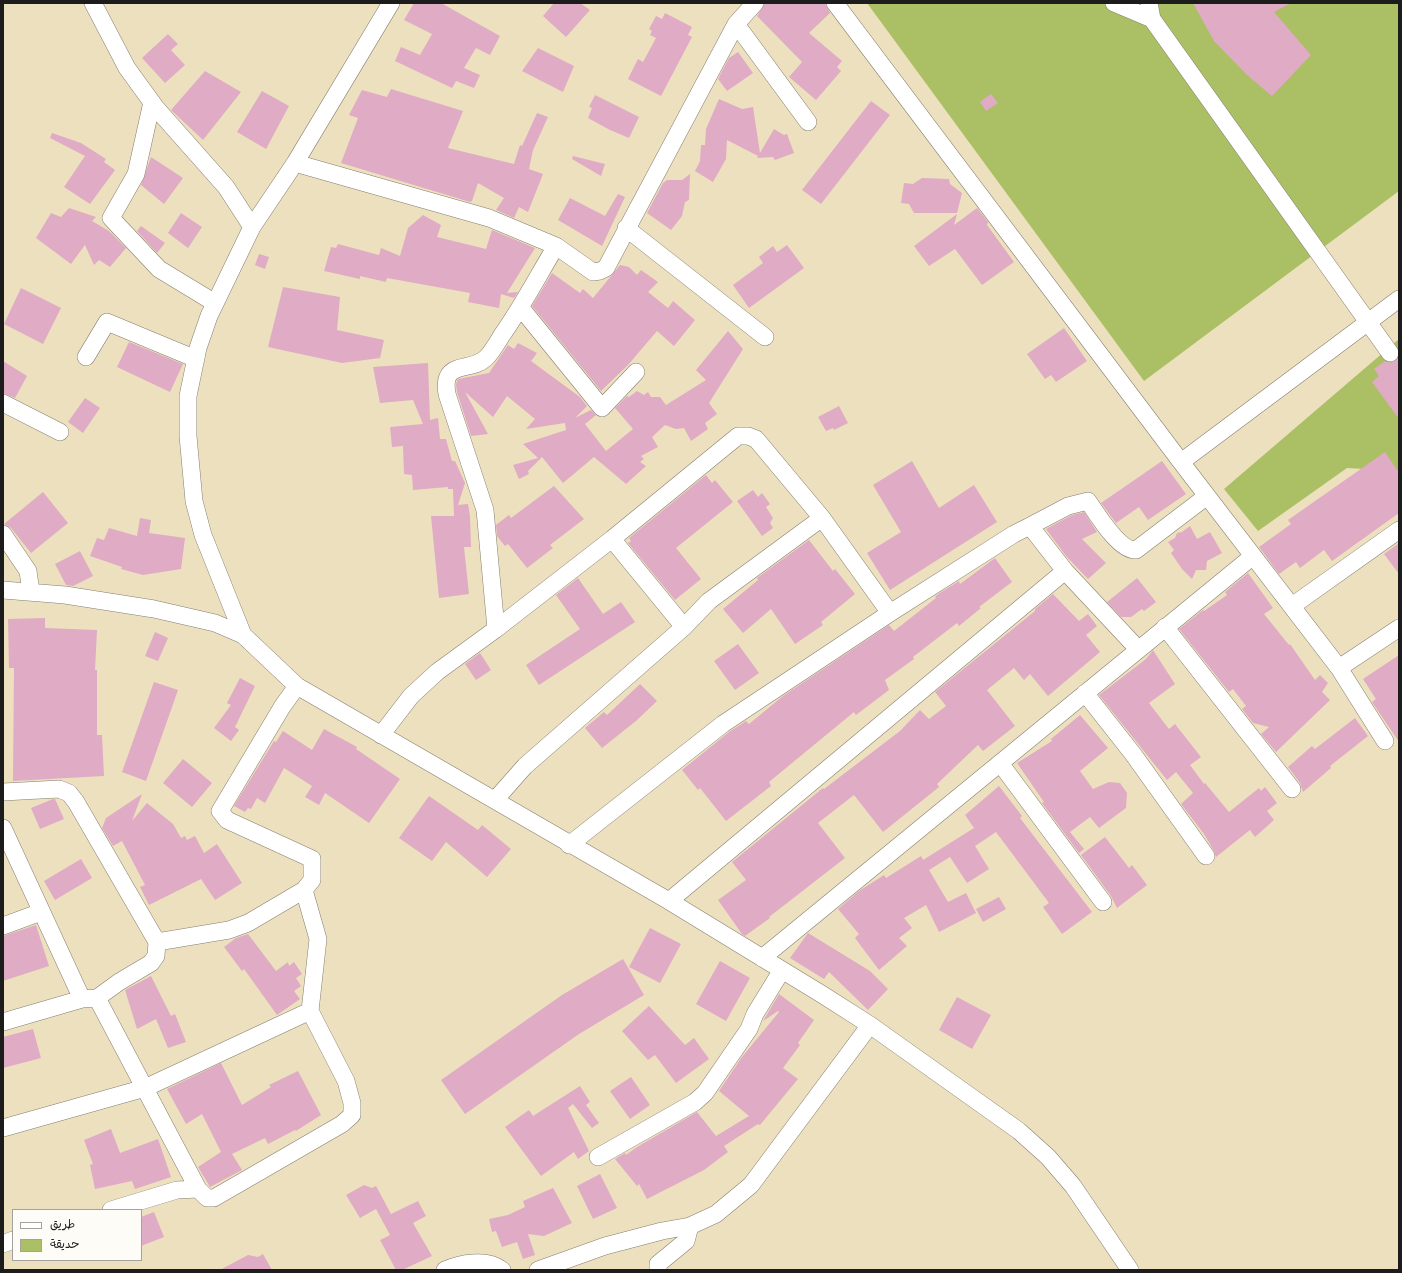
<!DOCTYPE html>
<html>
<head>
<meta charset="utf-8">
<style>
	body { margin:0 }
	#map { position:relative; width:1402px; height:1273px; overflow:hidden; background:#ede0bf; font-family:Dekko,"Playpen Sans Arabic",sans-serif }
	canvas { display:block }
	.frame { position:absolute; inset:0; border:4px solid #1c1c1c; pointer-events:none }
	.legend { position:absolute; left:12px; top:1209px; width:130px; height:52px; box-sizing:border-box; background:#fdfcf7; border:1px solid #a3a29f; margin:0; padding:5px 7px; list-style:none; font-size:12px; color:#1c1c1c }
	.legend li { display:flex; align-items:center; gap:8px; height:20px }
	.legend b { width:20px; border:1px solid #a3a29f }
</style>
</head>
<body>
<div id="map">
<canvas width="1402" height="1273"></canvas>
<div class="frame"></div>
<ul class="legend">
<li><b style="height:5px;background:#fff"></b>طريق</li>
<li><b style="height:11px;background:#abc064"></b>حديقة</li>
</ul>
</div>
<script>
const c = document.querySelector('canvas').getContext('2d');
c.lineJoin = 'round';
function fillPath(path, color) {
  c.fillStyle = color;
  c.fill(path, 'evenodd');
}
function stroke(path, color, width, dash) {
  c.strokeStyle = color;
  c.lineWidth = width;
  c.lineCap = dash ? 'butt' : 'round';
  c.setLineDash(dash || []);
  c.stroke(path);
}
const green = new Path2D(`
	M867 3H1399V191L1144 381Z
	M1399 339V471L1347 468 1258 531 1224 489Z`);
const building = new Path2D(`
	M414 3H441L500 36 490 55 476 48 464 68 480 75 474 88 456 81 452 88 395 61 401 47 420 55 432 34 404 20Z
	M554 3H580L590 10 566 37 543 16Z
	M765 3H825L830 13 809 33 842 61 837 67 841 71 816 100 789 77 802 62 757 16Z
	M1193 3H1291L1274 12 1311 55 1272 96 1247 75 1214 41Z
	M665 13 692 27 688 35 692 37 661 96 628 79 638 59 643 62 656 38 650 35 652 31 649 29 656 16 662 19Z
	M168 34 178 44 171 50 185 65 165 83 142 58Z
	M538 48 574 66 563 92 522 71Z
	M738 52 753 73 727 91 718 79 729 58Z
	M205 71 241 92 203 140 171 110Z
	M391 89 463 111 448 148 514 164 520 145 522 146 537 113 548 117 533 150 529 169 543 174 528 212 519 207 514 218 496 210 504 198 478 183 472 201 470 202 341 163 358 118 349 115 362 90 387 97Z
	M262 91 289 106 266 149 237 132Z
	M991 94 998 103 986 111 980 102Z
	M595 95 639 117 629 138 610 130 588 118 592 108 589 107Z
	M719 99 742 109 753 107 760 153 774 129 784 135 787 134 794 153 775 160 773 157 757 158 758 156 727 140 726 159 713 182 695 171 700 161 701 145H705L706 129Z
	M871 101 890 115 821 204 802 190Z
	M52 133 81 143 106 159 104 162 115 170 90 204 64 187 85 156 50 138Z
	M573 156 605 164 601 176 572 159Z
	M151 157 183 178 164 204 141 185Z
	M690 174 689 200 685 202 682 216 671 230 647 213 663 183 667 180H682Z
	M922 178 949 179 950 184 962 193 957 213H914L909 204 901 203 904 183 913 184Z
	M618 194 625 197 602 246 558 220 570 198 605 216Z
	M69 208 96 217 92 221 109 231 126 248 110 267 99 260 94 265 85 245 71 264 36 238 51 213 61 217Z
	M977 208 988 222 987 225 1014 262 982 285 955 249 929 266 914 246 957 214 954 225Z
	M181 213 202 227 188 248 168 233Z
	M423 215 441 225 437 237 486 249 492 230 535 248 507 293 518 292 514 298 501 294 499 308 468 302 470 293 387 278 386 282 360 276V279L324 271 331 247 336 248 338 244 379 255 381 248 400 256 408 228Z
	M141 226 165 243 157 253 137 231Z
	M787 245 804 268 749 308 733 285 763 263 759 257 773 246 777 252Z
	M259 254 269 257 265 269 255 265Z
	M620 265 629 267 637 275 641 270 658 282 648 292 668 308 673 301 695 320 674 346 657 331 628 365 601 391 532 306 552 273 580 293 583 289 593 298Z
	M283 287 340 297 337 330 384 340 380 358 342 363 268 347Z
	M21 288 61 308 43 344 4 324Z
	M1064 328 1087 361 1056 382 1051 375 1045 379 1027 354Z
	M728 331 743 349 709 403 717 414 705 423 708 429 691 441 684 428 676 429 665 425 652 437 658 447 641 456 644 459 640 462 646 466 626 484 594 457 563 483 542 457 528 471 529 474 519 479 513 465 538 458 523 444 566 430 565 423 526 429 535 419 507 396 493 417 465 392 488 434 471 436 457 392 456 384 458 379 489 373 508 345 514 349 518 343 537 353 531 361 580 397 587 406 575 418 591 410 596 415 585 424 606 451 633 429 615 408 627 396 629 397 637 391 644 395 648 392 651 397H660L666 405 706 380 696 370Z
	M129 342 183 364 170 392 117 367Z
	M1399 357V419L1372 382 1379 376 1374 369 1385 361 1391 363Z
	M3 361 27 376 15 398 3 393Z
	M428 363 430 420 438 418 440 439H446L452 461H455L465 483 458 505 468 504 470 516 471 547H464L469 594 439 598 431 516H454L453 489H448V487L413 490 412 475 404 474 403 446 392 447 390 427 423 424 413 400 380 403 373 367Z
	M85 398 100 408 83 433 68 422Z
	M839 406 848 423 834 430 833 428 826 431 818 417Z
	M1385 452 1399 473V513L1332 561 1324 550 1300 568 1296 562 1279 574 1259 547 1291 524 1288 520Z
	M912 461 939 508 974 485 997 522 890 590 867 553 901 532 873 485Z
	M1162 461 1186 494 1148 520 1139 507 1116 523 1101 503Z
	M706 475 712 483 715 480 733 502 676 548 701 579 675 600 628 543 631 541 629 538Z
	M554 486 584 519 550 545 553 548 527 568 508 544 505 546 497 536 496 525 509 515 511 518Z
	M753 490 758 497 762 493 770 504 766 507 773 518 770 523 773 528 762 536 737 501Z
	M43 492 68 523 31 553 11 528 4 524Z
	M1084 512 1097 532 1082 539 1106 563 1088 579 1066 556 1046 529 1072 515Z
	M140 518 151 520 149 533 185 538 181 569 143 575 121 569 122 567 90 556 97 538 104 540 109 528 137 536Z
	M1190 526 1197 539 1210 532 1222 553 1207 561 1206 570H1196L1192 579 1182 569 1171 553 1174 550 1168 542 1175 538 1177 533 1182 532Z
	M809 540 833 571 835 569 855 594 821 622 823 625 795 644 771 609 743 633 723 609 758 580 757 578Z
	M1399 543V574L1384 554Z
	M80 551 93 576 73 586 66 585 55 564Z
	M995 558 1012 582 979 607 981 608 959 626 957 623 913 657 914 659 885 680 889 690 856 715 854 712 769 782 771 786 726 821 700 788 698 790 682 770 729 732 746 721 749 724 783 696 889 625 894 631 936 598 935 597 938 594 959 581 960 584Z
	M1248 573 1273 608 1264 614 1289 645 1290 644 1315 680 1320 675 1328 683 1322 692 1330 700 1276 752 1261 734 1269 727 1253 723 1242 709 1246 706 1233 689 1229 692 1179 629 1203 610 1204 611 1227 595 1225 592Z
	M578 578 603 614 621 602 635 622 539 685 526 665 580 629 556 595Z
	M1137 578 1156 602 1144 611 1142 609 1131 617H1121L1107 602Z
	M1053 594 1079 621 1088 614 1097 626 1086 635 1100 652 1048 696 1030 674 1024 680 1014 668 987 690 1015 726 983 751 978 745 937 784 939 787 883 832 854 795 818 823 845 858 769 917 770 918 745 936 742 934 718 900 746 880 732 862 823 788 824 789 900 731 920 710 929 719 946 706 935 692 1035 611V609Z
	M45 618V628L97 630 95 670H97V735H102L104 776 13 781 14 668H9L8 619Z
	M155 632 168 638 158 661 145 656Z
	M738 644 759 673 735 690 714 661Z
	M1153 650 1175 684 1149 703 1169 729 1175 724 1201 757 1190 765 1204 784 1205 783 1229 812 1259 788 1261 791 1265 787 1277 803 1267 811 1274 820 1255 837 1250 830 1216 857 1214 851 1204 834 1181 804 1193 793 1176 772 1167 780 1099 695 1146 659Z
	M480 653 491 670 476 680 465 664Z
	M1399 655V742L1372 702 1376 699 1363 679Z
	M240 678 255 686 235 727 239 730 231 741 214 728 231 705 227 703Z
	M154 682 178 690 146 781 122 772Z
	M640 684 657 701 636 721 602 748 585 728 604 712 607 715Z
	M1080 715 1108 748 1080 771 1093 789 1109 782 1120 783 1127 793 1126 808 1099 828 1090 817 1070 832 1084 849 1079 853 1042 803 1044 802 1017 763 1052 741 1051 739Z
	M1355 718 1368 736 1330 766 1331 768 1303 792 1300 783 1288 767 1312 746 1315 749Z
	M324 729 357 747 356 749 400 779 369 823 325 793 319 805 305 797 312 786 284 768 265 803 257 798 251 809 248 808 245 812 234 806 274 741 276 742 283 731 312 750Z
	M183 759 212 783 192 807 163 783Z
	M999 786 1022 816 1020 818 1092 912 1062 934 1043 907 1049 903 996 832 975 846 989 869 967 883 950 857 929 870 948 902 966 893 976 913 939 932 926 905 904 918 912 928 899 938 907 946 879 970 855 938 859 934 838 909 859 891 884 875 886 878 921 856 923 860 974 828 965 815Z
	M142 794 132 821 147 803 173 824 181 838 185 836 187 840 195 836 204 853 217 844 242 883 215 900 201 879 149 905 140 887 145 885 122 841 113 846 102 828 106 818Z
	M429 796 478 830 482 825 511 849 487 877 446 842 432 861 399 838Z
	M53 799H55L64 819 40 829 31 808Z
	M1105 837 1129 868 1132 865 1147 885 1117 908 1111 896 1081 855Z
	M81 859 92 878 55 900 44 881Z
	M999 897 1006 909 983 922 976 909Z
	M36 925 49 966 3 981V936Z
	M650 928 681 944 660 983 629 967Z
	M808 933 870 971 888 989 868 1010 829 972 824 979 790 958Z
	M248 934 276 971 288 962 289 966 294 962 302 974 296 978 301 986 294 991 300 999 277 1015 244 969 242 971 224 947 236 938Z
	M623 959 644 995 579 1034 465 1114 441 1080 562 995Z
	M720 961 750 978 726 1021 696 1004Z
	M151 976 171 1016 175 1014 186 1042 168 1048 156 1019 137 1029 125 990Z
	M779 994 814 1020 798 1043 800 1045 783 1068 798 1079 760 1125 758 1124 724 1146 728 1152 704 1170 647 1199 639 1184 637 1186 615 1159 625 1153 626 1155 637 1147 697 1112 716 1136 749 1116 719 1091 742 1057 779 1012 778 1011 763 1021Z
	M957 997 991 1015 972 1049 939 1030Z
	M649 1006 685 1045 694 1038 709 1059 676 1083 655 1055 648 1060 622 1031Z
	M33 1029 41 1058 3 1068V1037Z
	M221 1063 242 1105 271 1087 269 1085 298 1071 321 1115 296 1131 295 1130 268 1144 265 1138 232 1154 242 1170 210 1187 198 1167 221 1152 202 1114 186 1124 167 1089Z
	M631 1077 650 1105 630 1119 610 1091Z
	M580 1086 590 1102 586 1105 599 1123 592 1128 573 1104 568 1108 589 1151 578 1159 574 1152 541 1176 505 1127 529 1110 533 1116Z
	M111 1129 120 1153 158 1139 171 1177 135 1189 132 1181 95 1189 90 1165 93 1164 84 1140Z
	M600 1174 617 1208 593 1219 577 1186Z
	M364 1185 372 1188 376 1186 391 1214 418 1201 426 1216 413 1223 432 1256 402 1270H396L380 1240 390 1235 376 1209 360 1218 346 1195Z
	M553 1188 572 1223 544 1236 528 1234 535 1255 523 1259 517 1242 502 1247 496 1231 492 1232 489 1219 508 1215 525 1207 523 1201Z
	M154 1212 164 1237 141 1246V1217Z
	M263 1254 272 1270H220L248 1255 258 1257Z`);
const minor = new Path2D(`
	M93 3 127 68 156 108 226 187 252 227
	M391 3 295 163 252 227 209 316 198 348 188 396V436L194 501 203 535 243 635 297 686 669 901 823 995 870 1025 1019 1131 1048 1157 1073 1186 1130 1270
	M835 3 1181 462 1339 668 1385 741
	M1114 3 1152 19
	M1149 3 1152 19 1390 353
	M736 24 808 122
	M152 102 136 174 111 218 159 269 215 303
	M295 163 489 218 556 246 593 272 600 271 606 268 736 24 755 3
	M626 228 765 337
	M521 308 602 408 636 372
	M86 357 107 322 196 359
	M3 403 60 432
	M1181 462 1399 299
	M1030 526 1068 506 1088 501C1097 514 1119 551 1136 550L1207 496
	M3 534 28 571 31 592
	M612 539 684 627
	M3 590 65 595 154 609 215 623 243 635
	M1292 606 1399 530
	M1165 627 1292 789
	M496 629 485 510 447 394C441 359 470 373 486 358 492 352 497 343 502 335 522 307 538 276 556 246
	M1339 668 1399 628
	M1085 693 1133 754 1206 856
	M381 735 411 696 437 672 496 629 612 539 738 436H748L756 439 822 518 890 613
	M1000 763 1103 902
	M3 792 59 789 69 793 76 802 157 942
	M495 800 525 766 684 627 709 601 822 518
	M3 828 82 999
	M569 845 723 724 890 613 1014 534 1030 526 1065 571 1138 649
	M669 901 1065 571
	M3 926 41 912
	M762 958 1253 556
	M97 998 198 1189
	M3 1022 82 999 97 998 119 982 151 963 156 956 157 942 229 930 248 923 304 890
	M3 1128 145 1088 310 1011
	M598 1157 695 1102 705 1093 749 1029 755 1014 782 970
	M111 1210 177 1190 198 1189 207 1198H214L342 1124 352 1115V1103L346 1081 310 1011 318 939 304 890 312 880V859L227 820 220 811 282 707 297 686
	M3 1244 13 1240
	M445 1270C460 1263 487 1258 502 1270
	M538 1270 605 1246 662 1231 690 1226 716 1214 751 1185 870 1025
	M658 1270V1264L686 1241 690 1226`);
fillPath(green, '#abc064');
fillPath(building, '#e0abc4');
stroke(minor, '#847e6e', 18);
stroke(minor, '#fff', 17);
</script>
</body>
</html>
